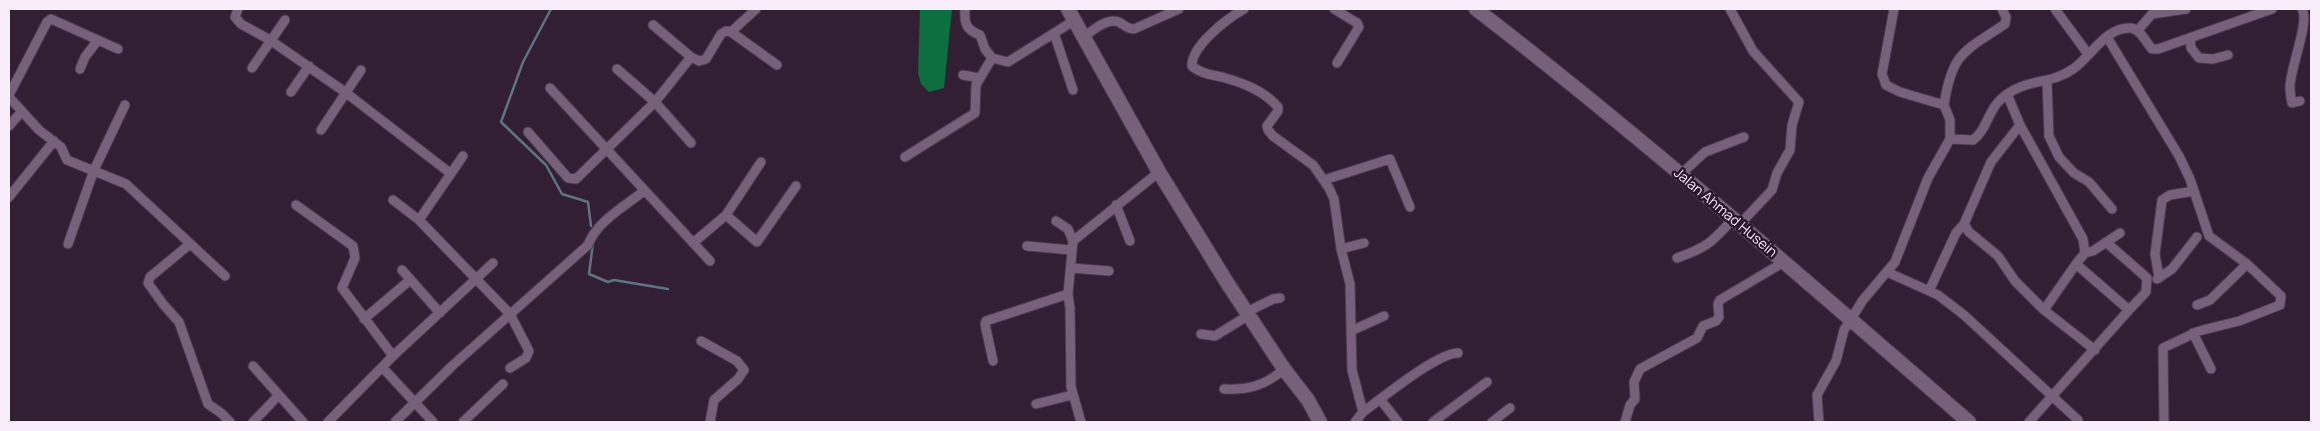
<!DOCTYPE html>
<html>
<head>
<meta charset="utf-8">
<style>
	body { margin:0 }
	#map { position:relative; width:2320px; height:431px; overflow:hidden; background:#321f34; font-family:Manrope,sans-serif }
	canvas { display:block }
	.frame { position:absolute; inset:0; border:10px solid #f9ecfb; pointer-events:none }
</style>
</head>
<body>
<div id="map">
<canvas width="2320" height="431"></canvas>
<div class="frame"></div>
</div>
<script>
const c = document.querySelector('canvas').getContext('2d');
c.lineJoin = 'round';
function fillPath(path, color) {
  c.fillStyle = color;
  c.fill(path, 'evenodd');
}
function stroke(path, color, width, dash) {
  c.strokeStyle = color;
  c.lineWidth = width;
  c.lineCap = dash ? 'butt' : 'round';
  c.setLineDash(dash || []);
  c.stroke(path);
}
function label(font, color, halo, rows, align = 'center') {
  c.font = font + ' Manrope,sans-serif';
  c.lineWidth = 5;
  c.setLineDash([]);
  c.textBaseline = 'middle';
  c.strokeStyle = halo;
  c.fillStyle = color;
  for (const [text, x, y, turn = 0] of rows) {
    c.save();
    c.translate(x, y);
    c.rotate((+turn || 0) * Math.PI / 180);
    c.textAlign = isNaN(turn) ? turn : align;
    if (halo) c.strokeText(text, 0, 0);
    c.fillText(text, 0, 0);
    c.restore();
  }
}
const forest = new Path2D(`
	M920 9H952L944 88 929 92 921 84 918 73Z`);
const stream = new Path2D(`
	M551 9 523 62 501 122 546 165 562 194 588 202 591 226
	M593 243 589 274 608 282 614 280 668 289`);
const street = new Path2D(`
	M238 9 235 17 241 24 270 40 345 92 450 173
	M965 9C964 23 966 30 980 35L985 49 992 58 1008 62 1075 20
	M1244 9C1228 18 1191 46 1192 66 1200 73 1211 75 1222 77 1243 83 1263 90 1278 107V111L1267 126 1268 130 1273 136 1313 165 1329 188 1334 199 1341 249 1350 284 1352 370 1363 412 1355 422
	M1334 9 1357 23 1359 27 1337 63
	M1730 9 1753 51 1799 102 1792 125 1790 150 1777 173 1772 190 1740 224
	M2055 9 2088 54
	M653 25 691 57 699 61 706 59 721 34 726 31 731 32 777 65
	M2138 30 2152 14 2186 9
	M731 32 756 9
	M1054 33 1073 90
	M1085 36C1093 30 1108 17 1119 22 1124 25 1127 29 1134 29L1179 9
	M2107 37 2179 156 2190 179 2209 236 2247 264 2281 296 2280 305 2239 321 2199 331 2163 348 2164 422
	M2190 38 2191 48 2199 58 2213 59 2228 55
	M252 68 285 20
	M80 69 85 57 98 40
	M617 69 655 102 691 143
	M963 75 979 78
	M2047 81 2049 136 2059 157 2074 173 2089 182 2112 209
	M550 88 710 261
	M291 92 309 66
	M2007 94 2020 125 1991 162 1964 224 1969 232 1998 256 2015 281 2044 310 2095 350
	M9 95 47 22 51 19 118 49
	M9 97 39 130 61 147 67 160 126 184 225 276
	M2300 101 2292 103C2291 98 2290 92 2290 87 2290 68 2310 22 2302 9
	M1944 105C1952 53 1963 52 2005 24L2006 17 2002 9
	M2020 125 2083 239 2085 253 2076 264 2129 310 2029 422
	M9 126 22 111
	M321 130 361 70
	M528 132 568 178 576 179 655 102 691 57
	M1950 139 1973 140C1987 130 1988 111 2000 100 2024 77 2049 86 2073 69 2091 57 2106 26 2131 28 2141 29 2146 43 2152 49H2158L2272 9
	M905 157 975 113 976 85 992 58
	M1680 175 1705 152 1744 137
	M1324 180 1390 159 1410 207
	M9 197 54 141
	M393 200 419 220 510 314 529 351 526 358 510 368
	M296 205 353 246 355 258 342 288 393 356
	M1116 205 1130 241
	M726 215 757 242 796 186
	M419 220 463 156
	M1056 221 1068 229 1073 241 1068 294 1070 308 1071 387 1081 422
	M1073 241 1159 172
	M2106 242 2147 278 2146 292 2129 310
	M693 243 726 215 761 162
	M68 244 94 170 125 105
	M190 244 150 277 148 283 163 304 179 322 208 404 221 413 230 422
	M1027 246 1071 250
	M1341 249 1364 243
	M2085 253 2093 251 2120 233
	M1677 258C1708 247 1712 242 1733 219
	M1072 268 1109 271
	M402 270 440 313
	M1887 272 1938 295 1964 315 2078 420
	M2159 278 2155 254 2162 200 2170 195 2194 191
	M2157 279 2172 269 2197 237
	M1929 291 1956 233 1964 224
	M2197 305 2210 300 2247 264
	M2044 310 2076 264
	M1247 312 1273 299 1280 298
	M364 319 410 280
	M1351 331 1384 316
	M2193 333 2211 369
	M1201 334 1215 336 1249 315
	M701 341 737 361 744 370 738 379 714 400 710 422
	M993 361 985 324 986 321 1068 294
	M253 366 303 422
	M382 367 433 422
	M1224 389C1248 390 1265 386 1284 369
	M1380 399 1398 422
	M1036 404 1072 395
	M1363 412C1382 398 1437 353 1458 353
	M253 422 278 396
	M328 422 393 356 493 263
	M395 422 452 366 588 245C596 222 625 206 644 191
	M463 422 503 384
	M1433 422 1487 382
	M1492 422 1510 408
	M1625 422 1630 405 1635 399 1634 382 1640 369 1697 338 1703 326 1716 321 1719 317 1718 304 1720 300 1784 262
	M1819 422 1817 395 1836 361 1844 330 1863 300 1895 262 1928 178 1950 139V120L1944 105 1900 92 1886 85 1882 74 1894 9`);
const secondary = new Path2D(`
	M1068 9 1159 172 1226 281 1284 369 1308 400 1320 422
	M1476 9C1646 140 1807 282 1969 422`);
const streetNames = [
	["Jalan Ahmad Husein",1725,213,40]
];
fillPath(forest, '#0d6f3f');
stroke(stream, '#5f7480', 2.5);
stroke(street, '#4a3a4d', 11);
stroke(secondary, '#4a3a4d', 16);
stroke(street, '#77617a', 9);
stroke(secondary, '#77617a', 14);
label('14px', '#f9ecfb', '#28152a', streetNames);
</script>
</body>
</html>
